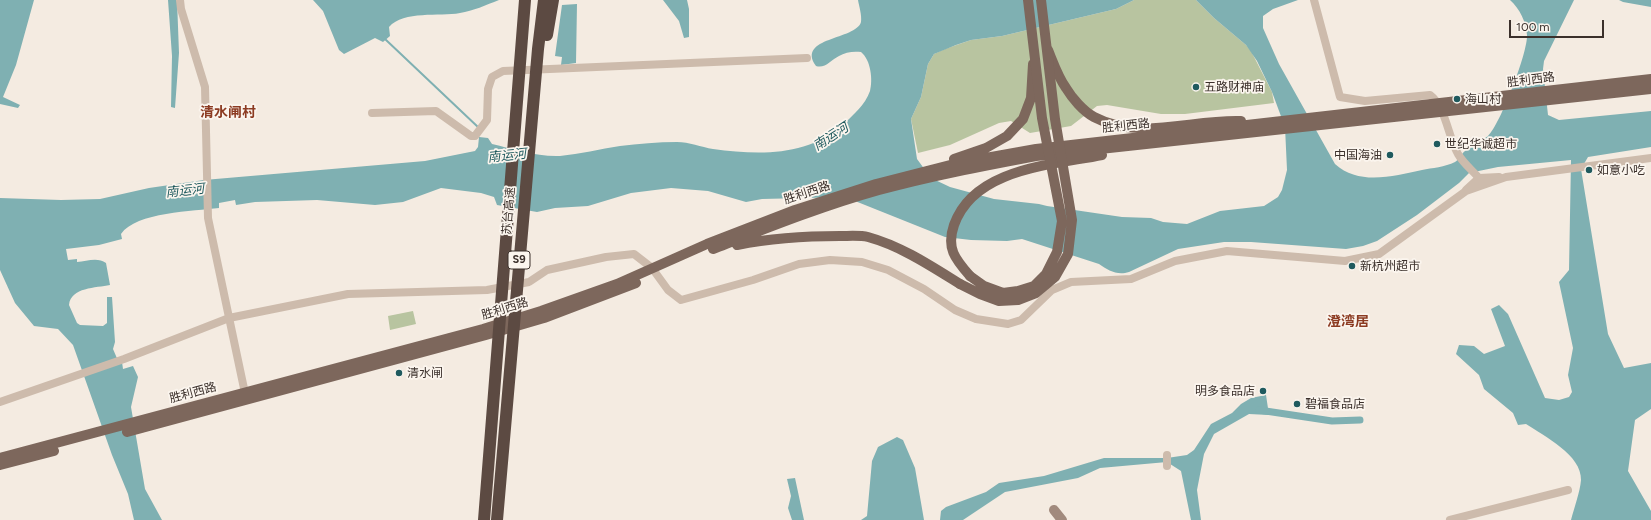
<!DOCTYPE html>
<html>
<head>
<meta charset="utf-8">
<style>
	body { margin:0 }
	#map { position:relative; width:1651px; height:520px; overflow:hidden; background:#f4ebe1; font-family:Figtree,sans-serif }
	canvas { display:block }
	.scale { position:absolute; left:1509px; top:20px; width:95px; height:18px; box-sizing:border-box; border:2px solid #3b302b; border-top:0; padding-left:5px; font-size:12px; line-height:14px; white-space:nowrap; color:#3b302b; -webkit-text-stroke:3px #fbf5ee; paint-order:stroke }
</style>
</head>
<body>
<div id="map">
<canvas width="1651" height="520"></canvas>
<div class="scale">100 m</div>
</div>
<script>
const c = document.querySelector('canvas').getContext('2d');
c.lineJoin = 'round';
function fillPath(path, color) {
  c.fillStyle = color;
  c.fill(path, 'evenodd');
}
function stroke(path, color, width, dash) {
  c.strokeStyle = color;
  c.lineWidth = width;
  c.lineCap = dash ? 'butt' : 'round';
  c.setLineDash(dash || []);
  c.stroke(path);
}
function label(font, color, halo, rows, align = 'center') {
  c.font = font + ' Figtree,"Noto Sans SC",sans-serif';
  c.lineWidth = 3.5;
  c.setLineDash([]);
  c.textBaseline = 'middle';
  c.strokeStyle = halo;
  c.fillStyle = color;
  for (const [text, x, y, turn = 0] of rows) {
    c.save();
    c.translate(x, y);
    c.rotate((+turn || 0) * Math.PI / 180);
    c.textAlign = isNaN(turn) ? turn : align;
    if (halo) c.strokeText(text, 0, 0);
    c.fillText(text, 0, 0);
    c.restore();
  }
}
const green = new Path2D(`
	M1134 0H1196L1214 18 1246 45 1251 51 1272 92 1274 103 1185 114H1161L1107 105 1097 106 1071 126 1030 133 1011 121 999 123 950 145 918 153 911 119 921 97 928 64 934 54 945 49 971 40 1002 36 1116 9Z
	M413 311 416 324 390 330 388 316Z`);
const water = new Path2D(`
	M0 0H34L16 65 3 97 20 105 18 108 0 104Z
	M168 0H177L179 53 175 108 171 107 172 56Z
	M313 0H499C486 5 473 11 460 13 439 17 404 10 389 27L390 36 383 42 375 38 344 54 339 50 323 11Z
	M663 0H687L689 9V37L684 38 679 21Z
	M858 0H1134L1116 9 1002 36 971 40 956 45 934 54 928 64 921 97 911 119 917 159 931 178 950 187 994 199 1039 204 1047 206 1122 217 1151 218 1163 222 1187 224 1220 211 1264 206 1278 197 1282 190 1287 170 1285 127 1272 92 1257 61 1246 45 1214 18 1196 0H1298L1273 9 1263 16V28L1279 64 1335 164C1359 186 1394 176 1422 170 1432 168 1445 167 1455 162 1459 160 1461 154 1465 151 1471 144 1481 142 1488 136 1500 125 1528 52 1527 35 1526 22 1520 9 1510 0H1574L1544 61 1543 69 1548 115 1559 120 1651 111V147L1588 157 1581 169 1608 334 1624 368 1651 363V409L1635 420 1628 471 1651 511V520H1571C1574 508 1580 492 1581 480 1582 455 1544 436 1526 424L1518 425 1513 413 1484 389 1479 375 1456 354 1459 345 1474 346 1484 354 1505 346 1491 309 1499 305 1508 314 1545 398 1559 400 1569 397 1572 392 1568 375 1573 348 1559 282 1569 270 1571 160 1498 167 1469 173 1459 183 1417 215 1377 241 1363 246 1346 249 1251 242H1224L1178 249 1129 272C1117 276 1108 270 1099 264L1022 239 1007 241 971 240 945 237 845 197 762 199 746 202 708 191 671 188 631 193 588 206 555 208 537 212 497 205 494 197 481 193 441 188 403 202 375 205 317 200 255 202 236 205 235 200 219 203V208C194 211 136 212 121 234L122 239 99 245 66 249 68 260 77 259V262C87 261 98 257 106 263L110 285C96 288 71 287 69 305L77 323 80 325 103 326 107 323V297H112L115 342 113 349 119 363 122 362 123 369 133 366 138 377 131 407 145 489 162 520H134L128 494 112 455 73 345 58 329 34 326 15 303 0 270V198L61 200 100 199 149 188 204 180 425 161 475 151 478 147 479 137 488 138 492 144C513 149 537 157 560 156 580 154 600 149 620 146 638 144 658 142 677 142 689 142 701 147 713 149 759 155 807 157 844 124 854 114 865 105 870 91 873 80 871 60 861 52 854 51 845 52 839 56 831 60 825 69 816 66 796 37 856 40 861 22 862 15 859 6 858 0Z
	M1619 0H1651V7L1623 2Z
	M577 4 576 63 561 65 562 57 555 56 562 5Z
	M1266 395 1269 415 1249 414 1214 434 1204 454 1197 490 1201 520H1191L1181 471 1167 462 1100 468 1078 478 1005 492 963 520H940L941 511 946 507 986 492 999 483 1044 476 1104 458H1167L1187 455 1194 450 1211 424 1232 413 1241 404 1251 398Z
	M897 437 903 440 915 468 924 520H861L867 516 872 461 878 447Z
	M795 478 804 520H792L788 508 791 496 787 479Z`);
const stream = new Path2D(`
	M385 39 479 128`);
const canal = new Path2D(`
	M1259 410 1332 421 1360 420`);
const street = new Path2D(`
	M180 0 181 9 205 87 208 218 246 398
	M1314 0 1340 97 1365 101 1430 95C1446 107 1448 137 1458 154 1463 163 1472 170 1479 178
	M372 113 436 111 471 136H475L487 120 488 89 492 77 503 71 807 58
	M1466 190 1479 178 1499 177
	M0 402 124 359 229 318 348 294 487 290 529 282 547 270 606 257 634 254 652 268 668 290 681 300 753 280 799 264 830 260 862 262 888 270 924 289 955 310 976 319 1008 324 1021 320 1052 290 1071 282 1131 279 1175 261 1227 251 1345 261 1379 254 1466 191 1506 177 1651 158
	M1167 466V455
	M1450 520 1568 490`);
const secondary = new Path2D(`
	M1054 510 1062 520`);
const primary = new Path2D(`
	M1048 50C1053 62 1058 77 1066 88 1072 98 1083 111 1094 117 1139 141 1192 119 1241 121
	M954 159 986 148 1007 136 1023 119 1031 98 1033 64
	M737 245C772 238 806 236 840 236 849 236 860 235 868 237 901 246 931 266 960 284
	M713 249C767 228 822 206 879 190 930 176 983 166 1036 156L1651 89
	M970 276C955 259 946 248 954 225 974 168 1052 165 1102 155
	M127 432 486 335 544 318 636 283
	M0 458 483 329 541 311 617 284 707 244 795 210 876 184 958 163 1036 149 1651 79
	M0 465 54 451`);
const primaryBridge = new Path2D(`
	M970 276 984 286 1003 293 1018 291 1034 286 1046 274 1057 252 1062 221 1042 118 1028 0
	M960 284 980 294 999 301 1018 300 1036 293 1055 277 1068 254 1072 220 1055 119 1041 0`);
const highwayBridge = new Path2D(`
	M547 35 553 0
	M484 520 525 0
	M497 520 538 49 544 0`);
const markers = [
	[1196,87,4,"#1f5a5e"],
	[1457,99,4,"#1f5a5e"],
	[1437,144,4,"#1f5a5e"],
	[1390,155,4,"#1f5a5e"],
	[1589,170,4,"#1f5a5e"],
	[1352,266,4,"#1f5a5e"],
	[399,373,4,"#1f5a5e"],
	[1263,391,4,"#1f5a5e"],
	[1297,404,4,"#1f5a5e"]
];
const shields = [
	[519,260,22]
];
const shieldNames = [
	["S9",519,260]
];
const streetNames = [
	["胜利西路",1531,80,-7],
	["胜利西路",1126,126,-6],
	["胜利西路",807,193,-18],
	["苏台高速",509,211,-85],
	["胜利西路",505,309,-17],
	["胜利西路",193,393,-15]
];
const poiNames = [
	["五路财神庙",1204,87],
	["海山村",1465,99],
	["世纪华诚超市",1445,144],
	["中国海油",1382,155,"right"],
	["如意小吃",1597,170],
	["新杭州超市",1360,266],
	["清水闸",407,373],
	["明多食品店",1255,391,"right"],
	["碧福食品店",1305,404]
];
const waterNames = [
	["南运河",831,137,-33],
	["南运河",507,156,-6],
	["南运河",185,191,-6]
];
const quarterNames = [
	["清水闸村",228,113],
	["澄湾居",1348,322]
];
fillPath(green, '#b8c4a0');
fillPath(water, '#7fb0b2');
stroke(stream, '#7fb0b2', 2);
stroke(canal, '#7fb0b2', 7);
stroke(street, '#cdbbac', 8);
stroke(secondary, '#a18a7d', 10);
stroke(primary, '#7d675c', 10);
stroke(primaryBridge, '#7d675c', 10);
stroke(highwayBridge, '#5c4a42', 12);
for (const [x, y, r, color] of markers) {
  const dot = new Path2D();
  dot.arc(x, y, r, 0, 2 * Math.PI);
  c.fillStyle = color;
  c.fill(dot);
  stroke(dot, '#fbf5ee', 1.5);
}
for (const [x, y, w] of shields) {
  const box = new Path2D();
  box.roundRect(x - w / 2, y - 9, w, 18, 3);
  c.fillStyle = '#fbf5ee';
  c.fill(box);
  stroke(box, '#3b302b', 1);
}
label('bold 11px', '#3b302b', null, shieldNames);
label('12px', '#3b302b', '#fbf5ee', streetNames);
label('12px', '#3b302b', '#fbf5ee', poiNames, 'left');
label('italic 13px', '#1f5a5e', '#fbf5ee', waterNames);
label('bold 14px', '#8c3b22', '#fbf5ee', quarterNames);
</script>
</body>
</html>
